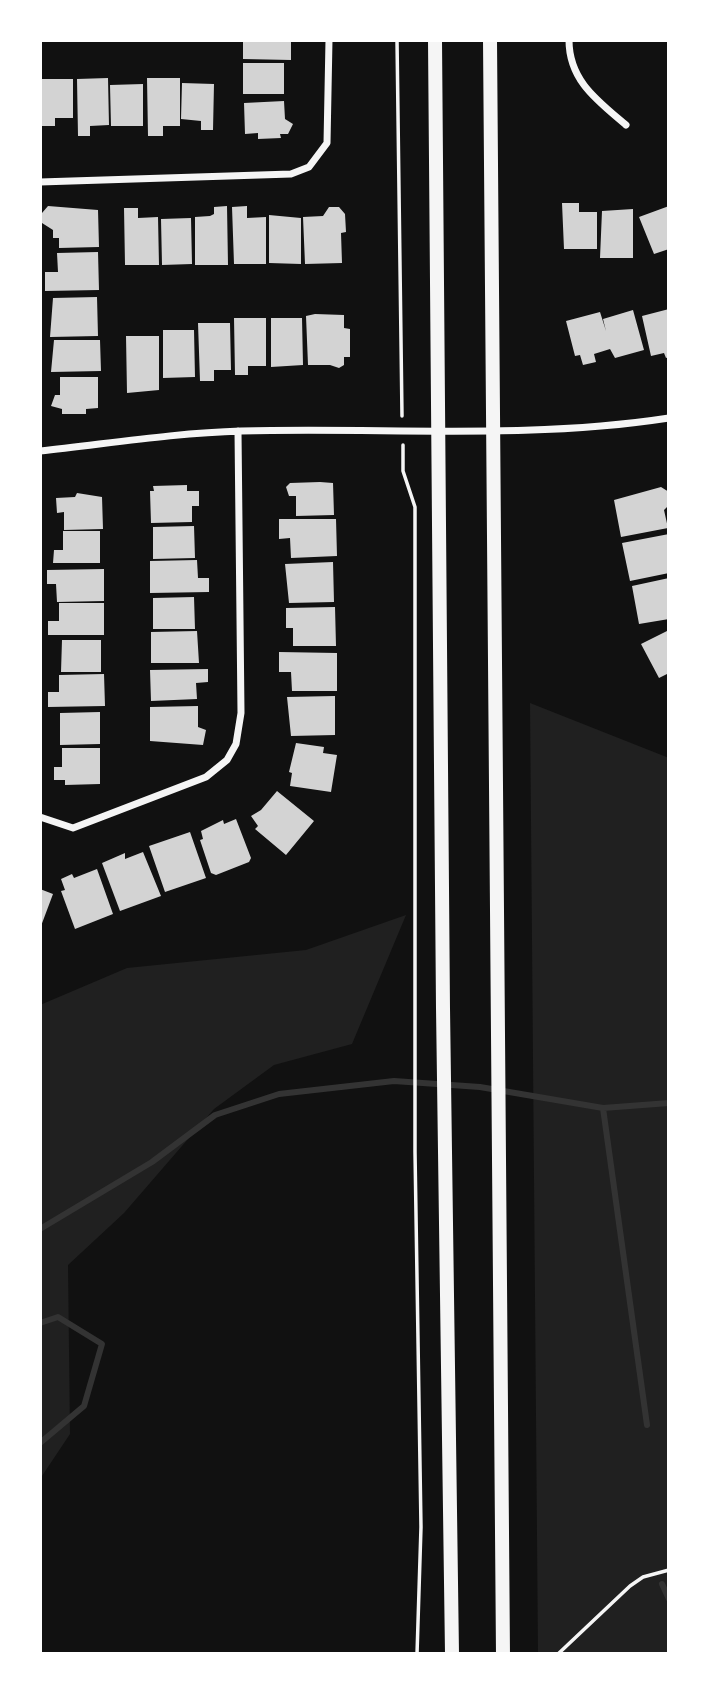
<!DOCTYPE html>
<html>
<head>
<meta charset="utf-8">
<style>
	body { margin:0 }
	#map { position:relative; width:709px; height:1694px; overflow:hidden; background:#111; font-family:"Work Sans",sans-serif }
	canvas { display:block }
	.frame { position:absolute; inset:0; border:42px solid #fff; pointer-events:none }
</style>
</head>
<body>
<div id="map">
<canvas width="709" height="1694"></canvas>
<div class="frame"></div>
</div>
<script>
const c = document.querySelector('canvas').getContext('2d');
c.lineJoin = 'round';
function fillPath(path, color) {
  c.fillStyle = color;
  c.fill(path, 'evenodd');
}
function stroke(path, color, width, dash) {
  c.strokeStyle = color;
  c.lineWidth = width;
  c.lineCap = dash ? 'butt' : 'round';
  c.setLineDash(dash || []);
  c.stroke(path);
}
const green = new Path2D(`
	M530 703 669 758V1654H538Z
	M406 915 352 1044 274 1065 214 1109 124 1213 68 1265 70 1434 40 1479V1005L127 968 306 950Z`);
const stream = new Path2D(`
	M603 1108 647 1425
	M40 1229 152 1162 215 1115 279 1094 394 1081 480 1087 603 1108 669 1103
	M40 1323 58 1317 102 1344 84 1406 40 1443
	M662 1584 669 1599`);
const building = new Path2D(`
	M243 40H291V60L243 59Z
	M243 63H284V94H243Z
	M108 78 109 125 90 126V136H78L77 79Z
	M147 78H180V126H163V136H148Z
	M73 79V118H55V126H41V79Z
	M182 83 214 84 213 130H201V121L181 119Z
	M143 84V126H111L110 85Z
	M284 101 285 119 293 124 288 134H280L281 138 258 139V133L245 134 244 103Z
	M562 203H579V212H597V249H564Z
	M48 206 98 210 99 247 59 248V238H53V230L42 223V213Z
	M227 206 228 265H195V217L210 216 214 214V207Z
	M247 206V218L266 217V264H234L232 207Z
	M669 206V249L654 254 639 217Z
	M329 207H339L345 214 346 232 341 233 342 263 305 264 303 217 323 216Z
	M124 208H138V218L158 217 159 265H125Z
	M633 209V258H600L602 211Z
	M269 215 301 218V264L269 263Z
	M191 218 192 264 162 265 161 219Z
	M98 252 99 290 45 291V272H58L57 253Z
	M97 297 98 336 50 337 53 298Z
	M669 309V357L666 358 664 353 651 356 642 316Z
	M633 310 644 350 615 358 610 349 594 354 596 362 583 365 580 355 575 356 566 321 600 312 606 331 603 319Z
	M315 314 344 315V328L350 329V357H344V365L339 368 330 365H308L306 316Z
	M234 318H266V366H248V375H235Z
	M271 318H302L303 365 271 367Z
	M198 323H230L231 370H214V381H200Z
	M163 330H194L195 377 163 378Z
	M126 336H159V390L127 393Z
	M54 340H100L101 371 51 372Z
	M60 377H98V408L86 409V414H62V409L51 406 55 395H60Z
	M320 482 333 483 334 515 296 516V496H289L286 487 290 483Z
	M187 485V491H199V506H192V522L151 523 150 491H154L153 486Z
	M661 487 669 492V505L664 510 668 528 621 537 614 500Z
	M77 493 102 497 103 529 64 530V512L57 513 56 498 75 497Z
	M279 519H336L337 556 291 558 290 538 279 539Z
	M194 526 195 558 153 559V527Z
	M63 531H100V563H53L54 550H63Z
	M669 534V573L630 581 622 543Z
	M197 560 198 578H209V592L150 593V561Z
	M333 562 334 602 289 603 285 564Z
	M104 569V601L57 602 56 584H47V570Z
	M669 578V619L639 624 632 586Z
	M194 597 195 629H153V598Z
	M59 603H104V635H48V621H59Z
	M335 607 336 646H293V628H286V608Z
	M669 630V673L659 678 641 644Z
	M197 631 199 663H151V632Z
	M62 640H101V672H61Z
	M279 652 337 653V691H292L291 672H279Z
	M208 669V682L196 683 197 699 151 701 150 670Z
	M104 674 105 706 48 707V692H59V675Z
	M335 696V735L291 736 287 697Z
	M198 706V727L206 730 203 745 150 741V707Z
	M100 712V744L60 745V713Z
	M296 743 324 747 323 753 337 755 331 792 290 786 292 773 289 772Z
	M62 748H100V784L65 785V780H54V767H62Z
	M277 791 314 821 286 855 255 829 258 826 251 816 261 810Z
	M236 819 251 858 249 862 216 875 211 873 200 840 203 839 201 831 223 820 224 824Z
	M190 832 206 878 165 892 149 846Z
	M143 852 161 896 120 911 102 863 125 853V859Z
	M97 869 113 914 75 929 61 891 65 890 61 879 72 874 74 878Z
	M40 889 53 894 41 926H40Z`);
const path = new Path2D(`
	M397 40 402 416
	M403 445V471L415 507V1152L421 1527 417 1654
	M558 1654 630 1586 643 1577 669 1570`);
const minor = new Path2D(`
	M569 40C569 81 598 101 626 125
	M40 182 291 174 309 167 327 143 329 40
	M40 451C106 444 174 433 241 431 384 427 526 440 669 418
	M40 817 73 828 206 777 227 760 236 744 241 713 238 431`);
const secondary = new Path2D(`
	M435 40 443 1008 452 1654
	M490 40 503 1654`);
fillPath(green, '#202020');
stroke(stream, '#333', 6);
fillPath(building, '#d3d3d3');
stroke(path, '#f5f5f5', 3.5);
stroke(minor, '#f5f5f5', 7);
stroke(secondary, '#f5f5f5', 14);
</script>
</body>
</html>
